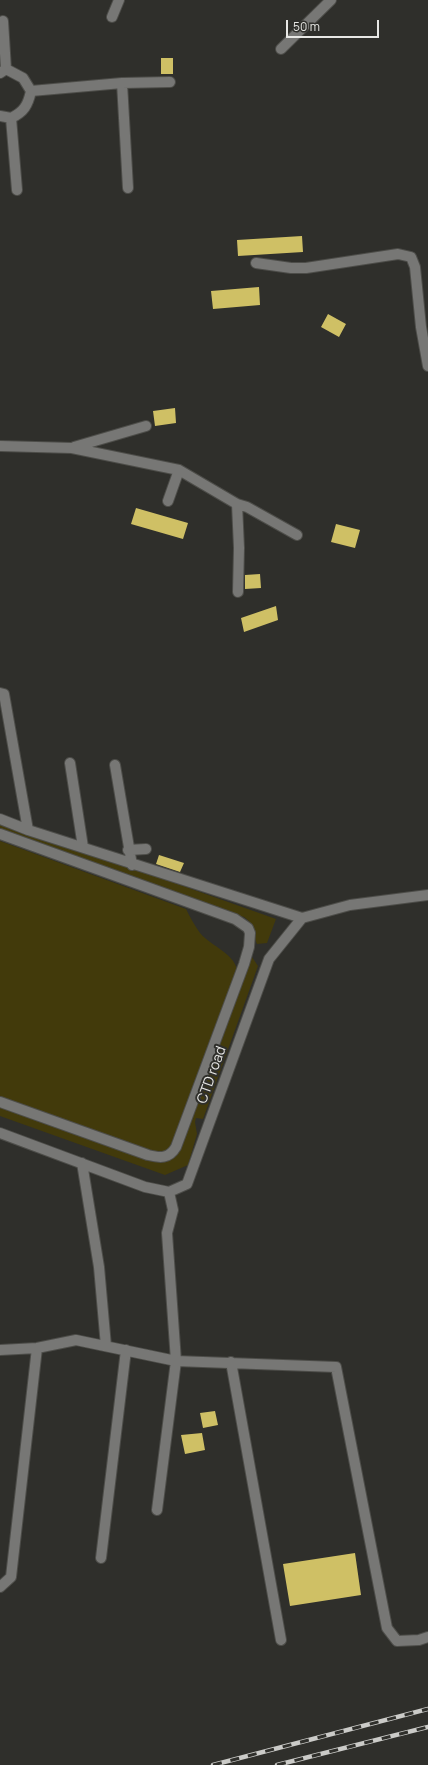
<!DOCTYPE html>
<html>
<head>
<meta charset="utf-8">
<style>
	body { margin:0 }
	#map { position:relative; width:428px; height:1765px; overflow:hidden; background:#2f2f2b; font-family:Manrope,sans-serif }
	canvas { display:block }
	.scale { position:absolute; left:286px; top:20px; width:93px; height:18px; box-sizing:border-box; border:2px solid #e8e8e5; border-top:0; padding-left:5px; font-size:12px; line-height:14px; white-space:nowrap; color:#e8e8e5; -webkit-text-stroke:3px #2f2f2b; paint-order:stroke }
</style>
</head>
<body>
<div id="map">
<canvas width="428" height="1765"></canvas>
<div class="scale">50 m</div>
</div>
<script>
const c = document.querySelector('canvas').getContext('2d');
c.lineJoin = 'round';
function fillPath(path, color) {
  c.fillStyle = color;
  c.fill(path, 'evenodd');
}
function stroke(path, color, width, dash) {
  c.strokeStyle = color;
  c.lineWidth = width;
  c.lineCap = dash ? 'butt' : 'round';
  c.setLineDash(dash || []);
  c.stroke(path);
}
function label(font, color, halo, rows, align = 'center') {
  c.font = font + ' Manrope,sans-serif';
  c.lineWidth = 4;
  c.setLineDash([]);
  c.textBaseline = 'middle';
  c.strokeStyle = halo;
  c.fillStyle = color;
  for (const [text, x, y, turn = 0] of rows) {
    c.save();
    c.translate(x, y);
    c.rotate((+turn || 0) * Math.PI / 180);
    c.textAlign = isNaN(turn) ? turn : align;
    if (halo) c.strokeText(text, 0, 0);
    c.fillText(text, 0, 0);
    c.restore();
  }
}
const green = new Path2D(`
	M0 821 276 919 267 943 257 944C252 932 257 926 244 917L151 886 0 830Z
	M0 841 186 909C190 917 195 926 200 933 211 946 237 955 237 972L172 1147 160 1155 0 1098Z
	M252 957 258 966 203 1119 196 1118 195 1122 197 1134 188 1165 165 1175 0 1116V1104L165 1160 249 959Z`);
const building = new Path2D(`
	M161 58H173V74H161Z
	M302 236 303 252 238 256 237 240Z
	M259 287 260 305 213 309 211 291Z
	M328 314 346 324 339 337 321 327Z
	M175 408 176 423 155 426 153 411Z
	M136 508 188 523 183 539 131 524Z
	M336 524 360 530 355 548 331 542Z
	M260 574 261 588 245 589V575Z
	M276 606 278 620 244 632 241 618Z
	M159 855 184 863 180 872 156 864Z
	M215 1411 218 1425 203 1428 200 1413Z
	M202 1433 205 1450 185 1454 181 1435Z
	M355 1553 361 1595 290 1606 283 1564Z`);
const minor = new Path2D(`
	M112 17 119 0
	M3 21 6 69
	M281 49 331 0
	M0 73 6 69 23 78 31 91C28 105 24 112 11 118L0 116
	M122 83 128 188
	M31 91 122 83 170 82
	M11 118 17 190
	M256 263 291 268H306L398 254 411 257 415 267 421 327 428 366
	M0 446 72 448 179 470 237 504 247 507 297 535
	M74 447 146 426
	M168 501 179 470
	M237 504 239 548 238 592
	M0 693 4 694 28 830 302 918
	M70 763 83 847
	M115 765 132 865
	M0 819 28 830
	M0 834 235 919 248 928 250 933 249 947 244 964 176 1147C169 1159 160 1158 148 1155L0 1102
	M128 850 146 849
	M0 1133 145 1187 169 1192 187 1184 269 959 302 918 350 905 428 895
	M82 1163 99 1267 106 1346
	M0 1350 37 1348 76 1340 176 1361 336 1367 387 1628 397 1641 419 1640 428 1637
	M231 1362 281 1640
	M157 1510 176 1361 167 1233 173 1210 169 1192
	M101 1558 126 1350
	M0 1587 11 1577 37 1348`);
const rail = new Path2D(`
	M213 1765 428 1709
	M277 1765 428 1727`);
const streetNames = [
	["CTD road",212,1075,-70]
];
fillPath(green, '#423a0b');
fillPath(building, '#cfc065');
stroke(minor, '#4d4d49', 12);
stroke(minor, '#777775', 10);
stroke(rail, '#cbcbc8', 4.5);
stroke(rail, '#2f2f2b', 3, [9]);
label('14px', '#e8e8e5', '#2f2f2b', streetNames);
</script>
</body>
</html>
